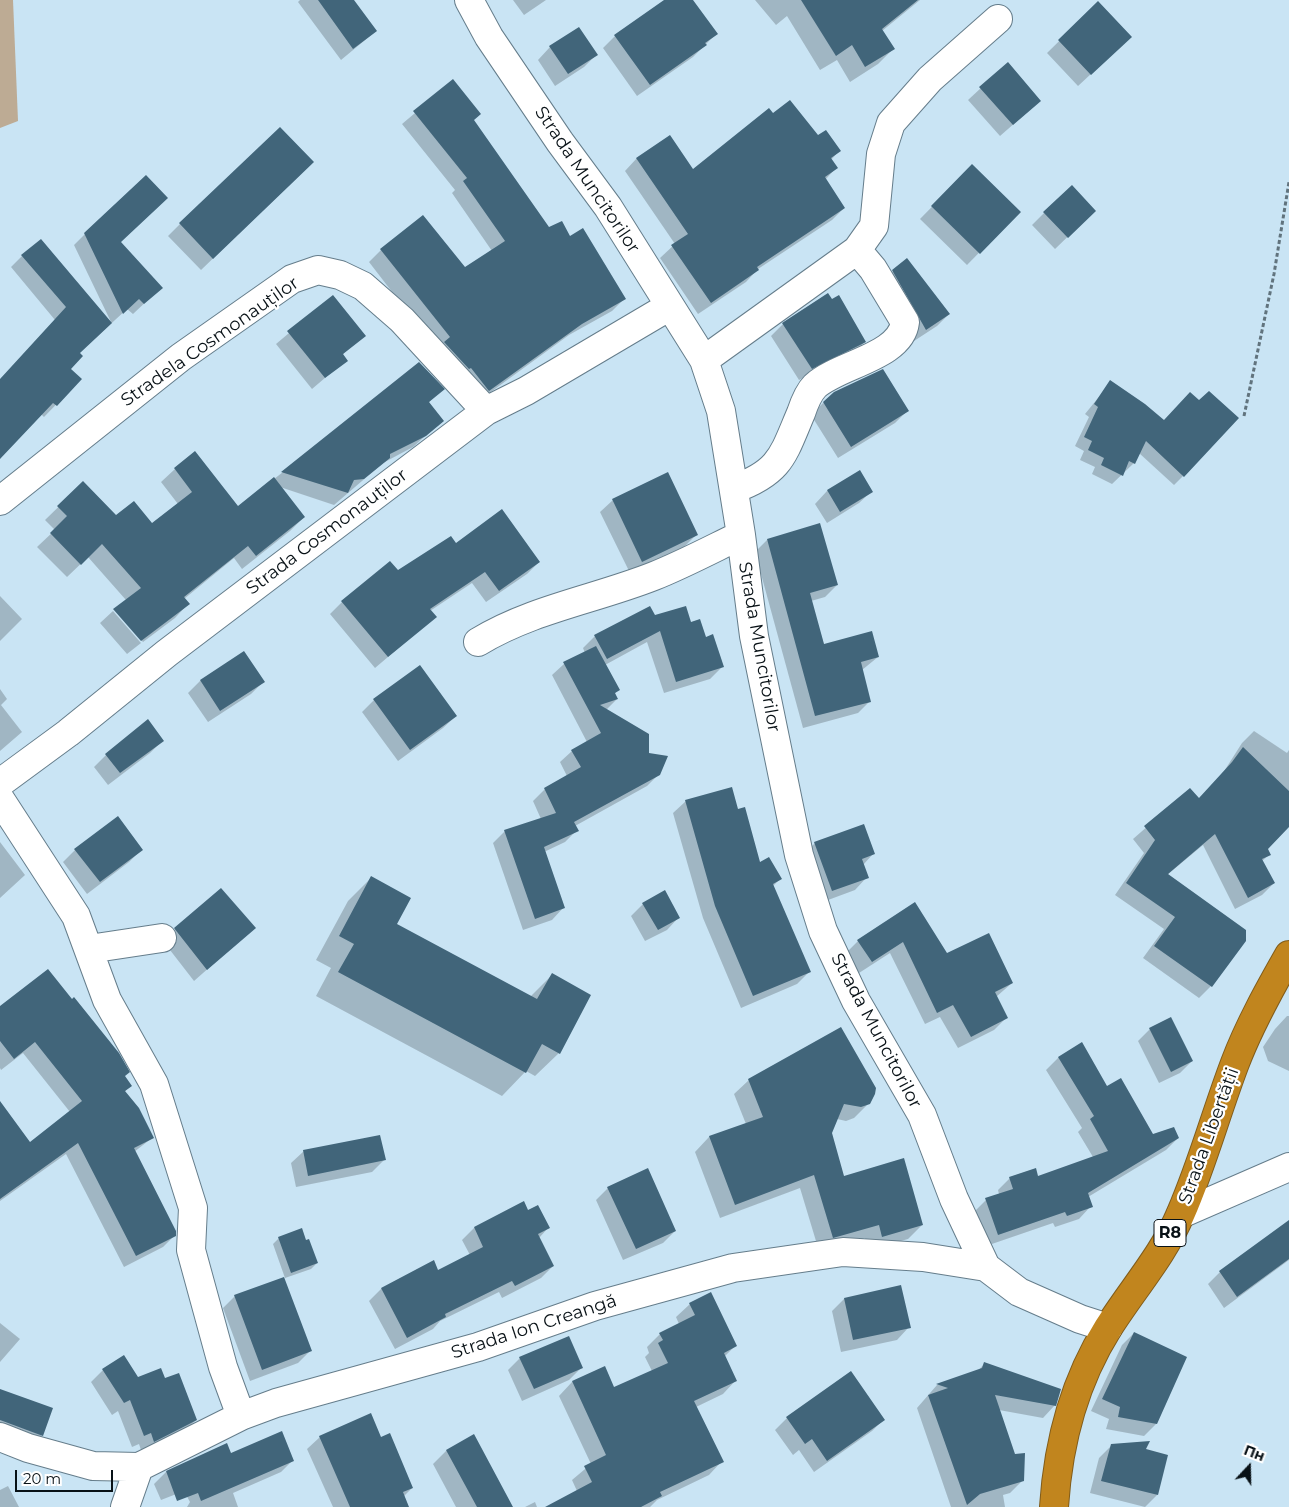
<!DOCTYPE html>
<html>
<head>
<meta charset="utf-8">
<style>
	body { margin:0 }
	#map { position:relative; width:1289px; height:1507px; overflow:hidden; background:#c9e4f4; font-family:Montserrat,sans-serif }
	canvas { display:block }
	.north { position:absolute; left:1224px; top:1442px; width:50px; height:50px; -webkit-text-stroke:4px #fff; paint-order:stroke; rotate:21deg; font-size:14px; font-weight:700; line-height:20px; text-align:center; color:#081116 }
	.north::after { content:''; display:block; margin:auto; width:18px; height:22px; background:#081116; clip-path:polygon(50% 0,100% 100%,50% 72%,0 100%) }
	.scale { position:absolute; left:15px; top:1470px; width:98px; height:22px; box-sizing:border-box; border:2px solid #081116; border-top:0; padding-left:6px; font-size:15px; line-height:18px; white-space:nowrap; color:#081116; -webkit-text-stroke:4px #fff; paint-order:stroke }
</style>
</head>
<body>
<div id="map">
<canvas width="1289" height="1507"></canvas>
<div class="north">Пн</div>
<div class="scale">20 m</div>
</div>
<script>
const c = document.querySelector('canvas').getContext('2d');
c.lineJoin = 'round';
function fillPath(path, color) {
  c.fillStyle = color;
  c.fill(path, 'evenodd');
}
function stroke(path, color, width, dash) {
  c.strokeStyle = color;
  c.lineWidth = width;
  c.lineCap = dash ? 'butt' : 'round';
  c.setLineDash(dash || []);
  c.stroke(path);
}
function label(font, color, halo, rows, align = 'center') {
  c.font = font + ' Montserrat,sans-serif';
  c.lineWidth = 4.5;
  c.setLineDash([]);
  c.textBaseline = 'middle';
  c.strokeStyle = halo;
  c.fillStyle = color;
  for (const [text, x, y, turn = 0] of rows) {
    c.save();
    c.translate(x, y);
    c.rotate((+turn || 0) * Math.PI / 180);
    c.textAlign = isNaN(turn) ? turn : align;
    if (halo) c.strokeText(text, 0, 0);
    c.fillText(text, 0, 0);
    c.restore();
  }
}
const green = new Path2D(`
	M0 0H13L18 121 0 128Z`);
const shadow = new Path2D(`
	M300 0H353L376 31 341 60 298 2Z
	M513 0H546L524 15Z
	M666 0H692L716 34 693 57 637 96 603 48 615 36Z
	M755 0H920L882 31 893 49 878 64 850 82 837 60 820 70 787 16 776 25Z
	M1098 3 1118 49 1078 86 1047 53Z
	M579 28 596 55 584 67 555 86 538 60 550 47Z
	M1008 63 1040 101 1000 136 968 100Z
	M453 81 473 121 549 228 569 237 624 299 612 311 569 335 477 402 369 262 381 250 464 268 492 251 452 193 455 190 402 124Z
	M772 115 818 137 839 151 831 160 836 168 825 180 844 208 832 220 758 269 746 282 698 314 660 258 675 244 625 171 637 158 693 171Z
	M972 166 1019 212 967 265 920 219Z
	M301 174 201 270 168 236 180 224Z
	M1044 213 1082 223 1055 249 1032 225Z
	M85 234 119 243 150 298 133 314 127 309 78 354 69 369 80 380 44 417 41 414 0 457V380L55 320 11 267 22 256 111 322 74 245Z
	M893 271 949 314 937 326 914 341 881 283Z
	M333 296 364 335 342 355 346 360 312 389 276 344Z
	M783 324 865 342 852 354 799 380 771 336Z
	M407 375 443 389 428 403 442 421 413 447 383 463 334 505 280 487 304 517 290 531 242 569 234 558 184 599 188 604 175 618 143 642 115 610 126 600 88 557 67 577 37 547 55 530 45 520 83 483 116 517 152 525 178 504 161 482 175 469 237 508Z
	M1111 382 1183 476 1174 485 1139 453 1134 463 1112 484 1092 474 1095 467 1080 460 1084 451 1075 446 1089 417 1085 414Z
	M823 403 907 411 895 423 838 458 811 415Z
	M860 472 872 491 859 503 827 523 815 504 827 491Z
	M613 500 696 535 684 547 630 573 600 512Z
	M767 540 837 585 825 597 811 601 824 645 878 657 862 670 870 701 858 713 803 728 755 552Z
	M455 544 539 562 527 574 486 602 472 583 430 611 435 617 375 668 330 614 342 602Z
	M0 596 22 619 0 641Z
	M113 611 141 643 127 654 100 623Z
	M655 617 690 623 705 639 722 667 710 679 664 693 647 642 605 665 618 690 614 694 617 699 606 710 648 755 659 774 647 786 575 826 577 830 565 842 544 852 563 908 552 920 523 930 493 843 505 831 541 819 533 801 545 789 567 776 560 762 572 751 587 742 552 675 564 664 585 653 583 648 595 636Z
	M244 652 263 682 251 694 208 722 188 693 200 681Z
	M0 689 7 699 1 705 22 732 0 751Z
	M374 700 456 716 443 728 398 761 362 712Z
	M1254 731 1287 753 1289 750V810L1266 849 1269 855 1262 861 1274 883 1262 895 1235 909 1203 845 1167 875 1244 940 1211 986 1199 998 1143 958 1164 929 1115 895 1144 853 1133 839 1189 790 1198 800 1221 776 1242 743Z
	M162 741 150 753 108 785 94 767 106 755Z
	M686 801 737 810 759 864 780 879 773 886 809 972 797 984 741 1008 703 918 673 813Z
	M0 842 25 875 0 898Z
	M815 843 873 854 863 865 867 877 855 890 820 903 803 855Z
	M75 850H141L129 862 87 894 63 862Z
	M371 878 395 924 530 997 552 975 559 1053 535 1076 526 1071 502 1096 316 996 331 968 316 960 348 901Z
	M643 904 679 917 667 930 645 941 631 916Z
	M914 904 947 954 1012 983 996 997 1006 1018 994 1030 958 1048 940 1017 925 1024 890 953 859 973 846 953 858 941Z
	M254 928 194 981 163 941 175 929Z
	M0 1007 124 1077 131 1086 124 1092 152 1138 134 1152 175 1235 163 1247 124 1267 66 1154 0 1201V1122L30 1144 70 1112 23 1053 1 1070 0 1068Z
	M1287 1016H1289V1071L1268 1061 1263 1047 1275 1029Z
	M1150 1029 1192 1061 1180 1073 1159 1083 1138 1041Z
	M1081 1044 1107 1088 1152 1136 1178 1138 1166 1150 1088 1197 1091 1206 1079 1219 1055 1227 1053 1223 986 1246 974 1212 986 1200 999 1194 998 1190 1010 1178 1038 1177 1093 1157 1078 1132 1082 1128 1046 1070 1058 1058Z
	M749 1080 869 1103 854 1118 846 1121 837 1119 831 1133 844 1178 922 1225 908 1239 868 1250 865 1238 819 1251 800 1188 720 1218 695 1152 709 1137 746 1124 734 1094Z
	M304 1151 384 1160 372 1172 296 1187 291 1163Z
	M608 1188 675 1231 663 1243 623 1260 596 1200Z
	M523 1203 528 1212 548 1228 539 1238 553 1266 541 1278 502 1298 499 1292 440 1321 433 1329 395 1349 369 1301 381 1289 438 1271 470 1255 462 1240 474 1228Z
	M1289 1222V1260L1224 1308 1208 1284 1220 1272Z
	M279 1238 317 1263 311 1269 285 1278 273 1244Z
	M900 1286 909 1327 897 1340 841 1352 832 1311 844 1299Z
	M235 1296 310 1351 298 1363 250 1381 223 1308Z
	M690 1304 735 1346 724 1357 736 1380 723 1394 696 1407 722 1461 709 1475 657 1500 650 1507H548L577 1491 572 1480 591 1464 559 1396 572 1382 604 1368 614 1388 652 1371 645 1357 649 1353 647 1347 660 1334 679 1324 676 1317Z
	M0 1323 20 1339 0 1362Z
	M1134 1333 1156 1424 1144 1436 1106 1429 1109 1419 1091 1411 1122 1345Z
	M520 1358 581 1368 569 1380 522 1401 508 1370Z
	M984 1364 1055 1405 1043 1418 999 1410 1022 1481 1010 1493 1003 1495 1005 1507H951L917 1408 937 1385 977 1372Z
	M103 1370 137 1379 164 1380 196 1420 184 1432 142 1453 139 1444 132 1447 118 1411 112 1415 91 1382Z
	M0 1390 42 1435 29 1447 0 1437Z
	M787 1418 884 1419 872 1431 814 1472 799 1450 793 1455 775 1430Z
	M474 1436 512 1507H456L433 1464 446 1451Z
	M320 1437 381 1438 412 1488 403 1497 408 1507H333L307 1449Z
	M226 1445 230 1455 293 1460 281 1472 233 1493 238 1507H187L190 1502 184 1491 161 1500 154 1484 166 1472Z
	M1111 1446 1144 1450 1157 1495 1145 1507 1090 1493 1099 1458Z
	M8 1486 19 1507H0V1490Z
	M535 1502 537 1507H525Z`);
const building = new Path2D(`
	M318 0H354L377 31 353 49Z
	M664 0H693L718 34 705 43 707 45 650 85 614 35Z
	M801 0H918L882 29 895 49 865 67 852 45 836 56Z
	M1098 1 1132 37 1091 75 1058 40Z
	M579 27 598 55 568 74 549 46Z
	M1008 62 1041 101 1013 125 979 87Z
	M453 79 481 114 474 120 549 227 562 221 570 236 583 228 626 299 582 324 489 391 471 368 469 369 444 342 450 337 380 249 423 215 465 267 505 241 463 181 467 178 413 111Z
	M790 100 818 135 826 130 841 151 831 158 838 168 825 177 845 208 757 267 759 270 711 303 671 245 688 234 636 158 670 135 693 169 769 108 773 113Z
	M280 127 314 162 213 259 179 223Z
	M972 164 1021 212 980 254 931 206Z
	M146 175 168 198 121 242 163 288 144 304 139 299 123 314 84 233Z
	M1072 185 1096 211 1068 238 1043 212Z
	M41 239 112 323 80 353 83 356 71 369 82 379 57 406 53 403 0 459V379L66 307 21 255Z
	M907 258 950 314 926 330 892 270Z
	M828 293 832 299 839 295 866 342 812 369 782 323Z
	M333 295 366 336 343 354 348 361 325 378 287 331Z
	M419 362 445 389 429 402 444 421 426 436 390 454V458L364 479 354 480 348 493 281 472Z
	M883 369 909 411 851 447 823 402 834 392Z
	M1110 380 1145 404 1164 420 1190 392 1199 400 1209 391 1239 418 1184 477 1146 441 1135 464 1129 461 1123 476 1101 465 1104 458 1088 450 1092 441 1084 437 1098 407 1094 404Z
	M195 451 238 506 274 477 305 517 256 556 248 546 184 597 190 604 141 641 113 609 141 588 102 544 81 565 50 533 67 516 57 506 83 481 116 515 134 501 152 523 192 492 174 468Z
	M860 470 873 492 840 512 827 490Z
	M668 472 698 535 642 562 612 499Z
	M502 509 540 562 499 591 485 572 430 609 437 617 388 657 341 601 390 561 398 570 451 536 456 543Z
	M820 523 838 585 810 593 824 644 872 631 879 657 861 662 871 702 815 716 767 539Z
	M650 606 655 615 686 606 691 622 700 619 706 637 713 634 724 667 676 682 660 631 607 659 594 635Z
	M596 646 620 690 615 693 618 699 600 705 649 734V753L668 756 660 775 574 822 579 831 544 847 565 908 535 919 504 830 556 813 544 788 581 767 571 750 601 733 563 662Z
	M244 651 265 682 220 711 200 680Z
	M420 665 457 716 410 750 373 699Z
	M148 719 164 741 120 773 105 754Z
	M1243 747 1289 791V827L1268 849 1271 855 1262 859 1275 883 1248 898 1215 834 1168 874 1246 930V941L1212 987 1154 946 1175 917 1126 883 1155 840 1144 826 1190 788 1199 798 1232 762Z
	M732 787 738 809 745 807 760 862 769 857 782 879 773 884 811 972 753 996 715 906 685 800Z
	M118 816 143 850 100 882 74 849Z
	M864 824 875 854 862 859 869 878 832 891 814 842Z
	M371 876 411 898 397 924 537 999 552 973 591 995 560 1054 542 1044 526 1073 338 972 354 944 339 936Z
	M221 888 256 928 207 970 174 928Z
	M665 890 680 918 658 930 642 903Z
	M915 902 947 953 989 933 1013 983 995 992 1008 1018 971 1037 953 1005 937 1013 903 942 872 962 857 940Z
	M48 969 72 999 74 997 119 1053 130 1072 125 1076 132 1086 125 1091 139 1108 154 1138 134 1148 176 1231V1236L136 1256 78 1143 0 1199V1101L30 1142 82 1101 35 1042 14 1059 0 1041V1006Z
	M1171 1017 1193 1061 1171 1072 1149 1028Z
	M841 1027 876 1088 875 1094 870 1104 861 1107 844 1104 832 1133 844 1176 904 1158 923 1225 882 1237 879 1225 833 1238 814 1175 735 1205 709 1136 763 1117 748 1079Z
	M1082 1042 1107 1086 1121 1078 1153 1134 1174 1127 1179 1138 1088 1193 1093 1207 1067 1216 1065 1212 998 1235 985 1198 1013 1189 1009 1177 1036 1168 1038 1176 1108 1151 1090 1119 1094 1116 1058 1057Z
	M380 1135 386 1160 308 1176 303 1150Z
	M648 1168 676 1231 636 1249 607 1187Z
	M524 1201 528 1210 538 1205 550 1228 538 1234 554 1266 515 1286 512 1281 445 1314 446 1317 407 1338 381 1288 434 1260 438 1270 483 1247 474 1227Z
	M1289 1220V1259L1237 1297 1219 1271Z
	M302 1228 306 1240 309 1239 318 1263 291 1273 278 1237Z
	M284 1277 312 1351 262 1370 234 1295Z
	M901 1285 911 1328 853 1340 844 1298Z
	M711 1292 737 1346 724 1353 737 1381 694 1401 724 1462 660 1492 662 1496 641 1507H545L592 1482 584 1466 606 1455 572 1381 605 1366 614 1387 668 1363 658 1343 663 1340 659 1333 695 1315 689 1303Z
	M1134 1332 1187 1357 1157 1424 1118 1417 1120 1407 1102 1399Z
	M569 1336 583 1368 534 1389 519 1357Z
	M124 1355 138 1377 161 1368 165 1378 179 1373 197 1420 154 1442 151 1433 144 1436 130 1400 124 1403 102 1369Z
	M984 1362 1061 1389 1056 1406 995 1395 1015 1454 1025 1453 1024 1481 980 1494 967 1505 928 1395 948 1388 936 1384 982 1368Z
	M851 1371 885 1420 827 1461 812 1439 805 1444 786 1417Z
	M0 1389 53 1408 43 1436 0 1420Z
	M371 1413 381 1437 390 1433 413 1488 403 1492 409 1507H350L319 1436Z
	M282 1431 294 1461 201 1501 198 1493 177 1501 166 1471 227 1443 231 1453Z
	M474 1434 513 1507H477L446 1450Z
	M1150 1441 1146 1449 1168 1455 1158 1495 1101 1481 1111 1444Z`);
const path = new Path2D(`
	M1244 416 1274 274 1289 182`);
const minor = new Path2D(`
	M469 0 489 37 560 142 608 207 704 360 721 411 741 535 754 636 799 855 823 931 856 1001 922 1115 954 1199 986 1267 1019 1292 1080 1319 1108 1328
	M704 360 857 250 874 226 881 154 891 123 930 79 998 19
	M734 489C781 472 783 455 801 413 804 404 808 393 815 386 839 364 901 357 905 322L873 269 857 250
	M0 501 181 357 292 279 318 270 340 275 363 286 402 320 486 411
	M478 642C532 609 596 599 654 576 684 564 712 549 741 535
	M0 783 68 733 167 653 486 411 526 391 670 306
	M0 799 76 916 107 1000 154 1084 193 1208 191 1250 223 1367 241 1416
	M89 949 162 938
	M1181 1214 1289 1167
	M0 1437 28 1448 93 1466 139 1467
	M125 1507 139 1467 241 1416 276 1403 478 1347 595 1306 733 1268 843 1252 923 1257 986 1267`);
const highway = new Path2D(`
	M1054 1507C1058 1444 1074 1382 1108 1328 1132 1290 1164 1254 1181 1213 1202 1165 1216 1113 1235 1063 1249 1026 1269 990 1289 955`);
const shields = [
	[1170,1233,32]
];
const shieldNames = [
	["R8",1170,1233]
];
const streetNames = [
	["Strada Muncitorilor",587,180,56],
	["Stradela Cosmonauților",210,342,-35],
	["Strada Cosmonauților",327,532,-37],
	["Strada Muncitorilor",759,647,80],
	["Strada Muncitorilor",876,1031,62],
	["Strada Libertății",1209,1136,-70],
	["Strada Ion Creangă",534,1327,-18]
];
fillPath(green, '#bdab94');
fillPath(shadow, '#0003');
fillPath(building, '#41657a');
stroke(minor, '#657d8b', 30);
stroke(highway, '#805c1b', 30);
stroke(path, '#61737d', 3, [4, 2.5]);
stroke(minor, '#fff', 28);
stroke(highway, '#c1851e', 28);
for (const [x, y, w] of shields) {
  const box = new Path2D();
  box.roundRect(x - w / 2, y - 13.5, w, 27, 4);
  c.fillStyle = '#fff';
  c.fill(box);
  stroke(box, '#081116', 1);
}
label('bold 16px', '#081116', null, shieldNames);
label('18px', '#081116', '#fff', streetNames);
</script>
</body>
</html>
